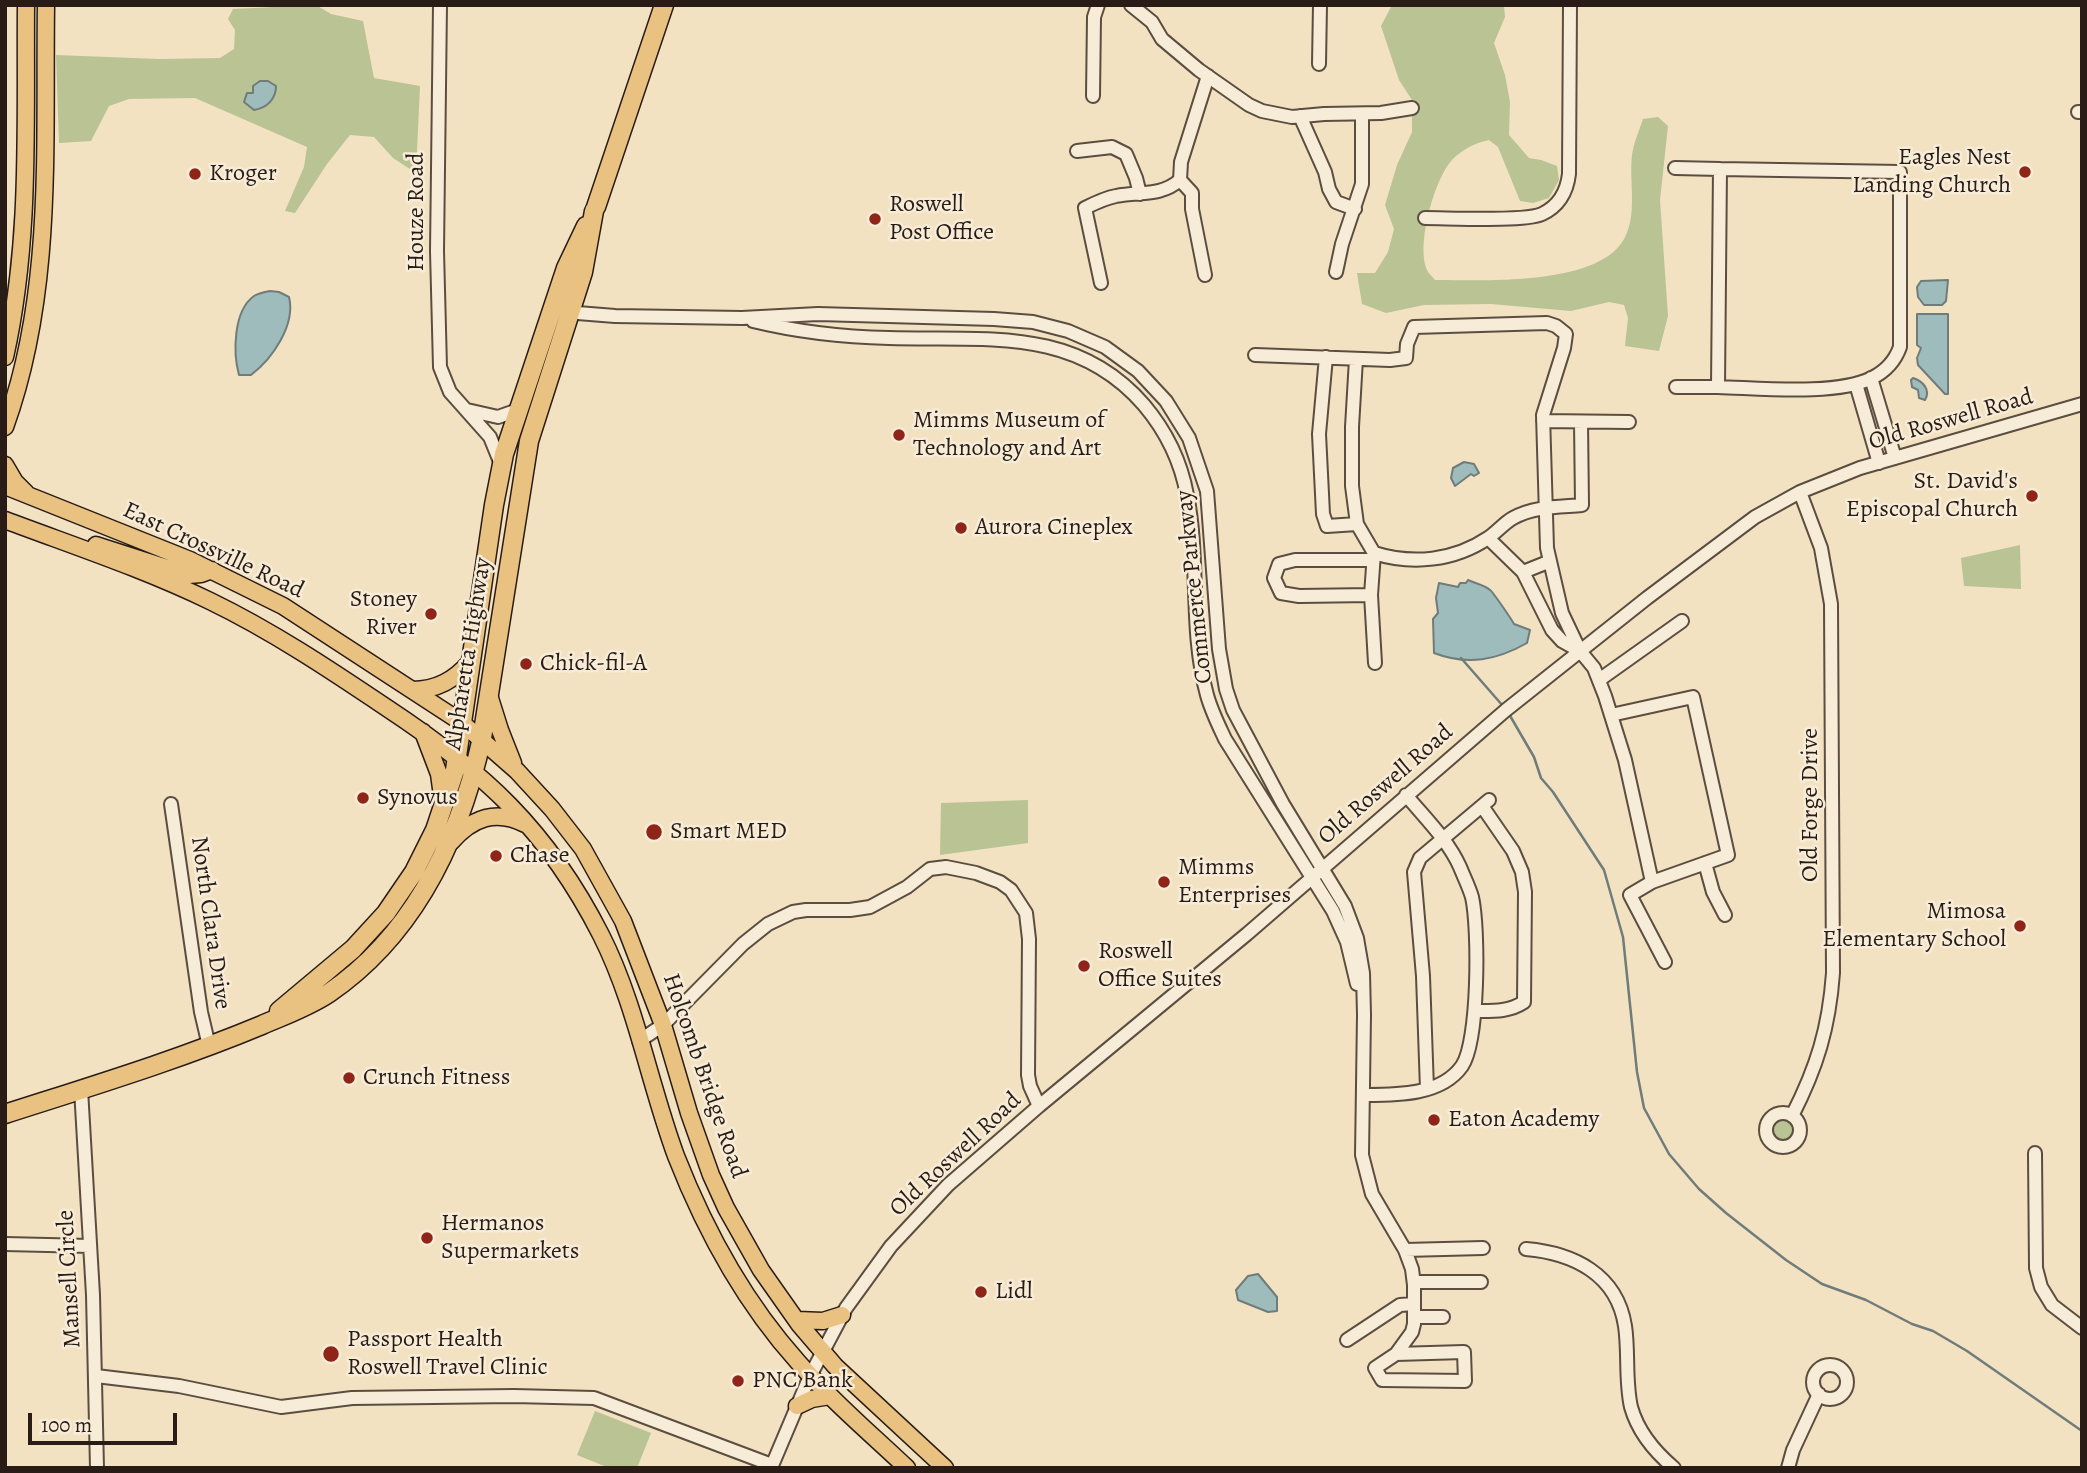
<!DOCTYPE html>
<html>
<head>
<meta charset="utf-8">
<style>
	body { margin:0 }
	#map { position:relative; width:2087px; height:1473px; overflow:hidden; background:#f2e2c2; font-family:Alegreya,serif }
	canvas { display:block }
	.frame { position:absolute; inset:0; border:7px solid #291c16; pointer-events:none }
	.scale { position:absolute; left:28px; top:1413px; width:149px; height:32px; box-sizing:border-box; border:4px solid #291c16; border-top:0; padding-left:9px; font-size:21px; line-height:24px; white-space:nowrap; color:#291c16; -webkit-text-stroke:5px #f7ecd7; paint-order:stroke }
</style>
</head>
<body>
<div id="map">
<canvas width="2087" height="1473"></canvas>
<div class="frame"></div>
<div class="scale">100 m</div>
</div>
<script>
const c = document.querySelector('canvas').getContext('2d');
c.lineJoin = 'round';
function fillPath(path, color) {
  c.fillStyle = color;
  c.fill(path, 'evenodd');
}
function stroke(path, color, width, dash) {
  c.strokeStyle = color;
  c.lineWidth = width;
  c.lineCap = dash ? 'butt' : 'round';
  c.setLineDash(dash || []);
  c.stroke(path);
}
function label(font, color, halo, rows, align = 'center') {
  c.font = font + ' Alegreya,serif';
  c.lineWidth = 5;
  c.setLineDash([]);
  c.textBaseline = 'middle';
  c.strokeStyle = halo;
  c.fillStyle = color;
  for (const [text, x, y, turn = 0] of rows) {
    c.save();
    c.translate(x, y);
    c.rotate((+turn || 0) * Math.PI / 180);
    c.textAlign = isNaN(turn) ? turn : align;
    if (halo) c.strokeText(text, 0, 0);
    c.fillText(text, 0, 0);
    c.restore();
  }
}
const green = new Path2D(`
	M316 5 331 14 363 21 374 78 420 86 416 173 393 158 374 137 350 135 327 164 295 213 285 211 304 167 307 147 195 98 129 99 109 106 91 141 59 143 56 55 159 59 220 58 234 49 235 30 228 19 233 9Z
	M1392 5H1504L1505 17 1494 43 1505 75 1510 102 1509 135 1529 158 1541 160 1557 166 1559 180 1549 198 1533 203 1520 201 1498 147 1489 140C1474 143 1457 152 1448 165 1433 186 1415 249 1428 272 1430 275 1433 277 1435 280 1483 280 1604 287 1626 235 1637 211 1629 180 1632 155 1634 142 1639 131 1643 119L1658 117 1668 126 1660 200 1668 316 1659 351 1625 346 1628 318 1624 305 1609 302 1571 311 1491 304 1424 305 1386 313 1362 304 1357 273H1375L1388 252 1394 229 1385 205 1397 165 1412 132V100L1399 80 1381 26Z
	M2020 545 2021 589 1964 586 1961 558Z
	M1028 800V843L940 855 941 803Z
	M1773 1130a10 10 0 1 1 20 0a10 10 0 1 1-20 0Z
	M595 1411 651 1433 637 1468H609L577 1455Z`);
const water = new Path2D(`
	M260 81H268L276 86C276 99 267 108 254 110L244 102 247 93H253V86Z
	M1948 280 1946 301 1942 305H1924L1918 297 1917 287 1921 281Z
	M270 291 279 292 289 297C296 325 272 359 251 375H239C233 353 233 311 254 296 259 293 265 292 270 291Z
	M1917 314H1948V394H1945L1918 365 1917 358 1921 348 1917 345Z
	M1913 378C1923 381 1931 390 1925 400L1919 398 1918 390 1912 387 1911 380Z
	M1464 462 1474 464 1479 473 1474 476 1471 474 1455 486 1451 478 1453 468Z
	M1468 580C1474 583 1485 585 1490 590 1493 592 1512 620 1514 624L1530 630 1527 643C1497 660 1468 666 1434 653L1433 619 1438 613 1436 598 1439 583 1458 587 1460 583H1466Z
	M1258 1274 1277 1297V1311L1268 1312 1238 1300 1236 1290 1248 1276Z`);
const stream = new Path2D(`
	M1461 658 1503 706
	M1509 714 1534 757 1541 778 1553 792 1604 870 1623 937 1637 1072 1644 1108 1669 1154 1699 1189 1726 1213 1786 1260 1822 1284 1866 1300 1912 1324 1933 1331 1967 1351 2082 1431`);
const minor = new Path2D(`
	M440 5 437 251 440 367 450 392 490 437 501 464
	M1131 5 1152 22 1162 39 1199 70 1249 105 1262 111 1292 117 1324 114 1381 113 1412 108
	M1319 64 1320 5
	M1093 96 1094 17 1098 5
	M2078 112H2082
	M1300 116 1325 172 1329 189 1336 202 1355 209
	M1077 151 1112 147 1126 154 1136 178 1140 194
	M1675 168 1720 169
	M1720 169 1900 172V347C1895 361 1886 371 1872 378 1836 396 1759 388 1718 387Z
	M1180 180 1192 193V209L1205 275
	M1425 218C1450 218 1524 222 1542 214 1559 206 1567 191 1569 174L1570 5
	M1336 272 1342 244 1362 184V114
	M1101 283 1085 208C1095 203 1105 198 1116 196 1140 191 1160 197 1180 180L1181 162 1208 76
	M565 312 615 316 742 318 818 314 994 319 1033 322 1068 331 1105 347 1138 371 1166 401 1189 438 1207 491 1219 649 1226 689 1233 710 1283 804 1345 906 1357 938 1363 973 1364 1015 1362 1155 1372 1194 1405 1250 1412 1269 1414 1285V1324L1412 1332 1396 1354 1375 1368 1382 1380 1465 1381 1464 1352 1396 1354
	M753 321C798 332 843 337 889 338 983 341 1075 325 1144 405 1166 431 1181 462 1187 495 1200 560 1189 630 1207 695 1211 710 1218 724 1225 739L1333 911 1347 942 1357 984
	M1255 355 1390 360 1406 358 1407 344 1414 327 1547 323 1556 326 1566 334 1564 348 1543 415 1547 548 1562 613 1580 651
	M1326 357 1319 434 1323 514 1327 526 1357 524
	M1356 359 1352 427V486L1357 524 1374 553C1412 565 1454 561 1488 538 1497 532 1504 523 1513 518 1534 506 1560 507 1582 505L1581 422
	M1871 378 1895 458
	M1856 384 1879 463
	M1676 387H1718
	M467 410 498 417 518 410
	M1543 421 1629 422
	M1488 538 1523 572 1552 630 1562 641 1580 651 1594 668 1605 696 1625 760 1652 882
	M1374 553 1371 595 1375 663
	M1523 572 1548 562
	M1371 595 1299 596 1281 593 1274 578 1279 564 1295 560H1373
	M1599 680 1682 621
	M1611 715 1693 697 1728 855 1652 882 1630 895 1665 962
	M171 804 201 1012 209 1046
	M1705 863 1713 892 1725 915
	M1475 1011C1493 1011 1509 1012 1524 1002L1525 892 1522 872 1513 851 1482 806
	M639 1041 663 1025 743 944 768 924 793 912 806 910H850L870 907 907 887 930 869 946 867 976 873 1000 882 1011 890 1026 913 1029 939 1028 1075 1030 1086 1039 1106
	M81 1089 93 1295 97 1468
	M1427 1089 1423 976 1414 872 1420 858 1489 800
	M1363 1095C1395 1095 1441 1096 1462 1066 1479 1041 1479 928 1472 897 1469 887 1464 877 1460 867 1448 840 1425 818 1406 795
	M1766 1130a17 17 0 1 1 34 0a17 17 0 1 1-34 0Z
	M1792 1116C1817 1067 1829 1028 1833 973L1831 604 1821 548 1800 492
	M2035 1153 2036 1268 2041 1287 2052 1305 2082 1328
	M5 1244 90 1246
	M1526 1249C1573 1253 1617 1274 1625 1326 1629 1352 1625 1380 1631 1407 1638 1432 1655 1452 1674 1468
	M1405 1250 1483 1248
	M1414 1282H1481
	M1414 1317H1443
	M1347 1340 1400 1305 1414 1304
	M1813 1382a17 17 0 1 1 34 0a17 17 0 1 1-34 0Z
	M96 1376 179 1386 281 1407 352 1398 514 1396 594 1398 772 1465
	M771 1468 810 1376 846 1308 891 1246 948 1185 1039 1106 1247 934 1506 710 1647 598 1755 517 1800 492 1860 468 2082 404
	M1788 1468 1793 1450 1819 1394`);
const major = new Path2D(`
	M5 357C31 241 25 123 26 5
	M5 427C54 292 44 147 46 5
	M5 465 15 482 26 493
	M5 486 190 560 283 606 461 722 517 771 552 809 583 849 623 921 663 1025 689 1113 711 1175 726 1208 761 1270 799 1324 835 1366 945 1468
	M5 520C74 546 144 569 210 601 272 631 329 669 387 708 484 772 547 829 601 935 636 1004 649 1083 676 1156 705 1230 745 1303 798 1362 831 1400 870 1433 907 1468
	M96 545 189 575 201 574 212 570
	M412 690C437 690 454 680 470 662
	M489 695 500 730 513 763
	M423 732 439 774 443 803
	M451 842C472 818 496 809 525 824
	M797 1320 823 1321 842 1315
	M797 1406 812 1399 830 1396`);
const highway = new Path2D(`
	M596 207 664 5
	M279 1011 353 949 386 913 414 872 435 830 455 770 494 505 504 454 566 268 586 226
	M5 1114C92 1086 178 1060 262 1025 285 1015 308 1007 329 993 415 934 460 837 482 738L529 441 583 272 594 211`);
const markers = [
	[2025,172,7,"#8f2418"],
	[195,174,7,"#8f2418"],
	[875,219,7,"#8f2418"],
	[899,435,7,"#8f2418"],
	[2032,496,7,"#8f2418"],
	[961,528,7,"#8f2418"],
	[431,614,7,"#8f2418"],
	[526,664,7,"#8f2418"],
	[363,798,7,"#8f2418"],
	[654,832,9,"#8f2418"],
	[496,856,7,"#8f2418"],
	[1164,882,7,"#8f2418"],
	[2020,926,7,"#8f2418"],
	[1084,966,7,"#8f2418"],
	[349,1078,7,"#8f2418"],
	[1434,1120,7,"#8f2418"],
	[427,1238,7,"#8f2418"],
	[981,1292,7,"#8f2418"],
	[331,1354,9,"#8f2418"],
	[738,1381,7,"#8f2418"]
];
const poiNames = [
	["Eagles Nest",2011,158,"right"],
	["Landing Church",2011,186,"right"],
	["Kroger",209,174],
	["Roswell",889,205],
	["Post Office",889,233],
	["Mimms Museum of",913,421],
	["Technology and Art",913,449],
	["St. David's",2018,482,"right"],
	["Episcopal Church",2018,510,"right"],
	["Aurora Cineplex",975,528],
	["Stoney",417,600,"right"],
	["River",417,628,"right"],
	["Chick-fil-A",540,664],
	["Synovus",377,798],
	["Smart MED",670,832],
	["Chase",510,856],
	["Mimms",1178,868],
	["Enterprises",1178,896],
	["Mimosa",2006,912,"right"],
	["Elementary School",2006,940,"right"],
	["Roswell",1098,952],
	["Office Suites",1098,980],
	["Crunch Fitness",363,1078],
	["Eaton Academy",1448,1120],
	["Hermanos",441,1224],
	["Supermarkets",441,1252],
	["Lidl",995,1292],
	["Passport Health",347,1340],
	["Roswell Travel Clinic",347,1368],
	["PNC Bank",752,1381]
];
const streetNames = [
	["Houze Road",417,212,-90],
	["Old Roswell Road",1951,420,-16],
	["East Crossville Road",213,551,25],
	["Commerce Parkway",1195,587,-96],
	["Alpharetta Highway",469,654,-81],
	["Old Roswell Road",1386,785,-41],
	["Old Forge Drive",1811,805,-90],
	["North Clara Drive",210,923,82],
	["Holcomb Bridge Road",704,1076,71],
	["Old Roswell Road",956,1155,-43],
	["Mansell Circle",70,1279,-93]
];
fillPath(green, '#b9c394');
fillPath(water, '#9fbcbd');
stroke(water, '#707c7a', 2);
stroke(stream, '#707c7a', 2.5);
stroke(minor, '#5b4e41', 16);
stroke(major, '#291c16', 19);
stroke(highway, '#291c16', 21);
stroke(minor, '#f7ecd7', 12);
stroke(major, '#e9c181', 16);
stroke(highway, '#e9c181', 18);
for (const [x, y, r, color] of markers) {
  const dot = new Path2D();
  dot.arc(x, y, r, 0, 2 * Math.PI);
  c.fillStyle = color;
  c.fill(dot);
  stroke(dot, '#f7ecd7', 2.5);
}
label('24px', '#291c16', '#f7ecd7', poiNames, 'left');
label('24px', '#291c16', '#f7ecd7', streetNames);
</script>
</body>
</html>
